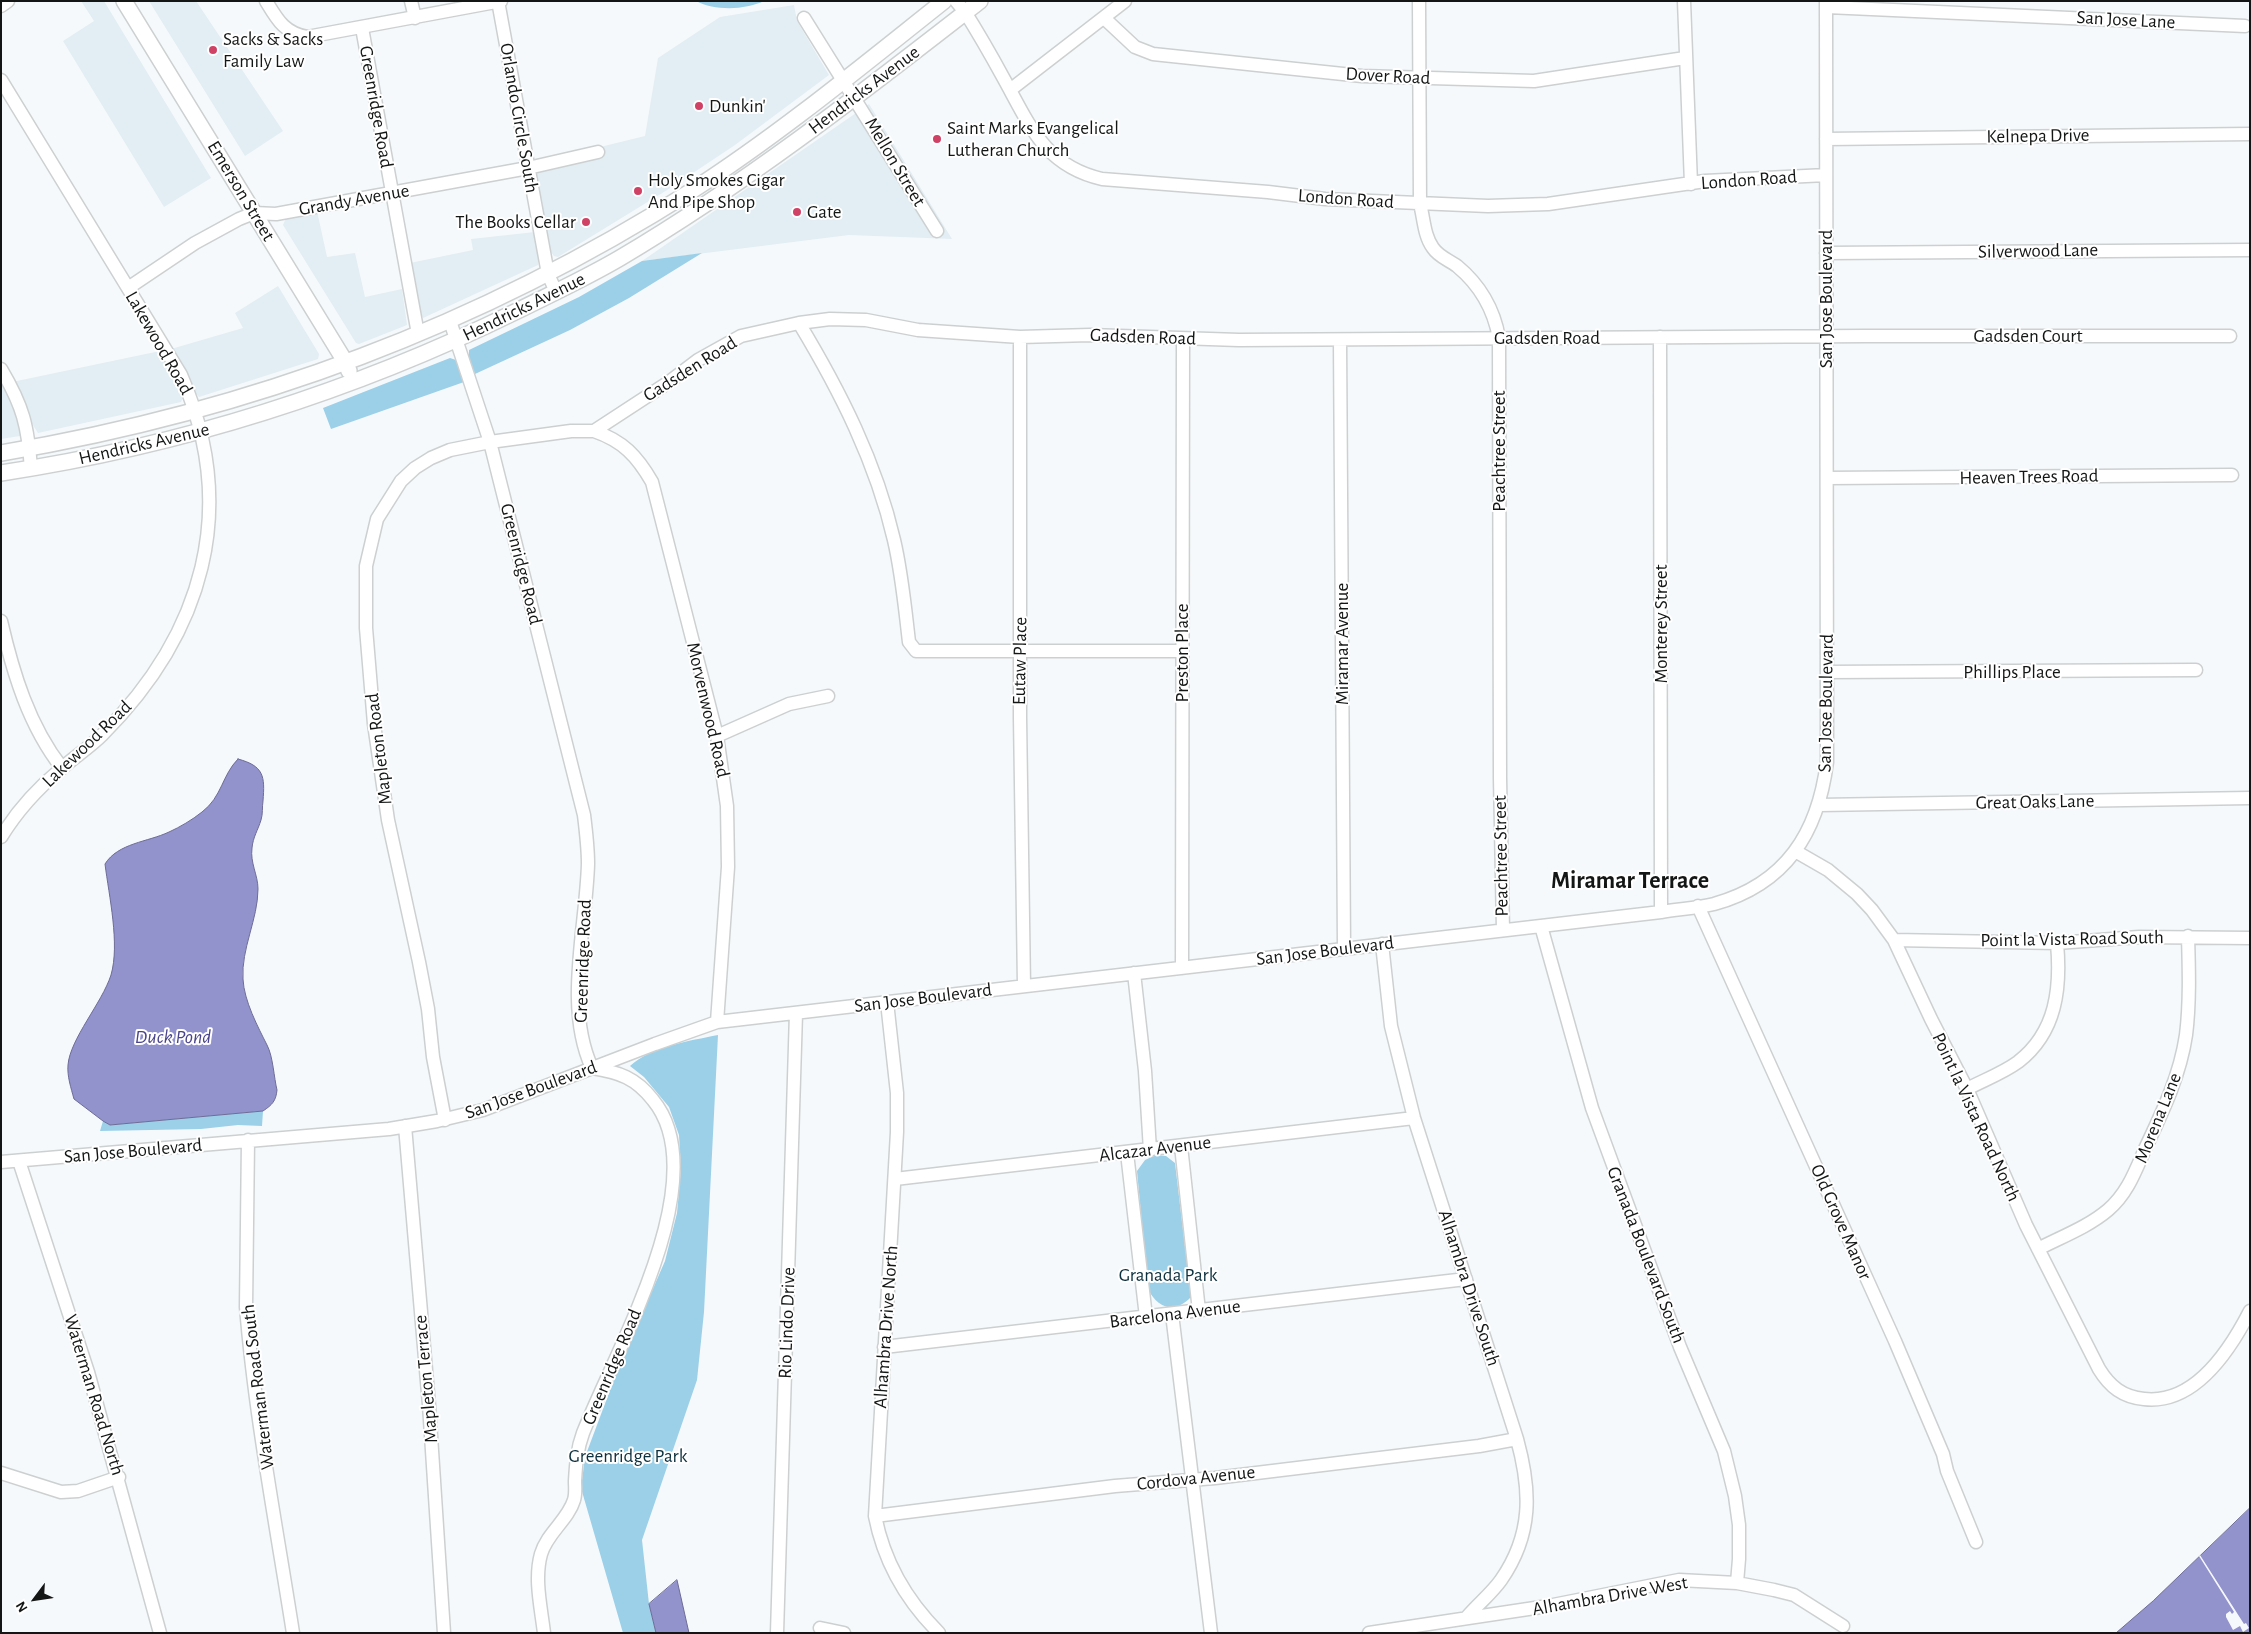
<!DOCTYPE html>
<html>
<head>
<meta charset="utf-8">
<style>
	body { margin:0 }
	#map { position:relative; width:2251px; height:1634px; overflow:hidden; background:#f6f9fb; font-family:"Alegreya Sans",sans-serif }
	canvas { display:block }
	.frame { position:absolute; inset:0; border:2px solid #141515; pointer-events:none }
	.north { position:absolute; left:10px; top:1574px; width:50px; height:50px; -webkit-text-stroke:4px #fff; paint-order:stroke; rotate:239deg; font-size:14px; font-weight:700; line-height:20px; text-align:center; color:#141515 }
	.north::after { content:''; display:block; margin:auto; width:18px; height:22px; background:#141515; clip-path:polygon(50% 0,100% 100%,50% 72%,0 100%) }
</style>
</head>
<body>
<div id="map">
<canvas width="2251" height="1634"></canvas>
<div class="frame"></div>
<div class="north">N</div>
</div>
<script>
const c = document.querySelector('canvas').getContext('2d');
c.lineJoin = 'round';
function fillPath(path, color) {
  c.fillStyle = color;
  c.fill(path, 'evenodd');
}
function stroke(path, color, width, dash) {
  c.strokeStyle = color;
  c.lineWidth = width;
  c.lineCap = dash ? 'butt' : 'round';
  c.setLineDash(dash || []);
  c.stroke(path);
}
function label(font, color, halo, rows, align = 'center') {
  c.font = font + ' "Alegreya Sans",sans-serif';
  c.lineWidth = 4;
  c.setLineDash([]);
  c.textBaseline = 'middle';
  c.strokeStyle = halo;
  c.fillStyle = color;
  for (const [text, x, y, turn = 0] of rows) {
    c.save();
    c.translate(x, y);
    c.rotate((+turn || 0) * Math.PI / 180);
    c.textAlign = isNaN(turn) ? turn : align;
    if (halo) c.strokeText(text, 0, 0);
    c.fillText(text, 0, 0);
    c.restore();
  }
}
const built = new Path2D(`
	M81 1H104L211 178 164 207 63 41 94 21Z
	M149 1H196L283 131 245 156Z
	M794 5 797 21 829 75 735 145 672 187 558 257 554 256 550 251 532 169 600 147 645 136 658 58 720 17Z
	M869 104 952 239 849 235 642 261Z
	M317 211 327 257 355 253 365 297 402 289 407 325 359 344 356 343 283 225 286 218Z
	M535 232 539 253 538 265 423 318 418 307 410 263 473 250 471 239Z
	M278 286 319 354 318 359 199 397 190 387 171 349 243 328 235 313Z
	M160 351 182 389 183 397 181 402 38 433 29 419 12 382Z
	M1 382 9 393 21 428 20 436 1 439Z`);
const green = new Path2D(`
	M696 1H764C745 10 715 11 696 1Z
	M702 253 629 298 570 330 475 374 469 359V350L579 297 642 261Z
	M450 358 456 360 464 382 331 429 323 408Z
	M718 1035 704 1312 697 1380 642 1540 649 1604 656 1633H623L581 1488 585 1457 618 1369 665 1261 677 1213 681 1169 679 1135 669 1107 644 1077 630 1066C652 1046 689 1041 718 1035Z
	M263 1111 262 1126 238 1125 201 1129 100 1131 103 1121 110 1125Z
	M1156 1155 1166 1156 1175 1163 1191 1297C1175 1314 1158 1309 1148 1289L1137 1171 1145 1160Z`);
const water = new Path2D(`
	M238 759C264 766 265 776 263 801 262 807 263 814 261 820 258 830 253 837 252 848 250 863 258 875 258 889 258 919 241 949 243 979 244 1001 258 1027 267 1045 273 1056 274 1078 277 1090 276 1101 272 1105 263 1111L110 1125 103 1121 74 1099C71 1088 67 1076 68 1065 70 1039 102 1003 111 975 120 944 109 896 105 864 118 843 148 842 169 832 180 827 192 820 202 812 222 797 222 775 238 759Z
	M2250 1508V1633H2116L2153 1601Z
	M677 1580 689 1633H656L649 1604Z`);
const pier = new Path2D(`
	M2200 1555 2244 1624 2246 1623 2249 1628 2243 1632 2240 1626 2233 1630 2226 1617V1614L2230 1611 2232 1614 2234 1612 2199 1556Z`);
const minor = new Path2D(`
	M266 1C277 19 284 33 307 37L501 1
	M411 1 415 18
	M498 1 548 274 556 292
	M956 1 965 12C979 34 992 57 1004 79 1030 126 1045 166 1102 179L1268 192 1325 199 1488 206 1548 204 1705 181 1826 175
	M1419 1 1420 204C1424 219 1424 236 1433 248 1439 257 1449 260 1457 266 1480 285 1494 310 1499 338L1500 778 1503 930
	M1684 1 1691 184
	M1 6 8 1
	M1827 7 2245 26
	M804 18 937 231
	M1104 18 1135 47 1153 54 1362 76 1534 81 1685 58
	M362 28 418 334
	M1 80 181 375C240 509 203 634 102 735 89 748 74 757 61 769 38 788 17 811 1 837
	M1010 90 1125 1
	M1826 139 2250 134
	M1826 253 2250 250
	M128 288 195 243 239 219 254 213 276 214 528 168 598 152
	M450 321 490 442 584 815C586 831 588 848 588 864 586 930 564 1007 592 1068 619 1072 636 1078 653 1100 717 1178 615 1351 583 1433 577 1449 576 1464 575 1481 575 1486 576 1494 574 1500 568 1520 547 1533 541 1554 534 1579 541 1607 544 1633
	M799 323C840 391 876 462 894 540 902 574 905 608 909 642L916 651H1182
	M1020 337V717L1024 986
	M1660 337 1661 912
	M1340 340 1344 948
	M1 369C23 406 28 426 31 469
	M594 431C623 441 637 456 652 482L717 736 727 806 728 867 717 1022
	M1827 478 2232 475
	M1 621C13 673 29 726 62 768
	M1827 672 2196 670
	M717 736 789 704 828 696
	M1819 805 2250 798
	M1795 851 1828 870 1857 894 1872 910 1894 940 1931 1019 1967 1089 2026 1225 2099 1369C2110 1387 2123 1397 2144 1399 2195 1405 2230 1350 2250 1311
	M1698 906 1895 1341 1943 1454 1947 1471 1976 1542
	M1541 926 1592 1108 1680 1347 1724 1451 1735 1496 1739 1525V1559L1737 1583
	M1894 940 2057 943 2139 937 2250 938
	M1382 944 1391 1026 1414 1118 1517 1439C1531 1490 1533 1534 1501 1580 1491 1594 1478 1604 1467 1617
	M1182 968 1183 339
	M1134 973 1145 1071 1150 1150
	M887 1002 897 1093V1132L875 1516C884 1562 906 1600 939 1633
	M1967 1089C1984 1080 2003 1073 2018 1062 2057 1032 2061 987 2057 943
	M445 1120 433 1057 428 1009 419 962 388 820 374 724 366 628V566L377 519 401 481 415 468 431 458 450 450 490 442 571 431H594L669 382 698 360 741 336 799 323 830 319 866 320 918 330 1020 337 1090 335 1239 340 1866 336H2230
	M405 1126 429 1405 444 1633
	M248 1140 246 1307C255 1416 276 1524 293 1633
	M1181 1146 1199 1311
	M1127 1153 1146 1317
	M19 1161 88 1372 160 1633
	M1 1162 389 1129 437 1121 483 1110 655 1044 717 1022 1661 912C1679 909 1697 908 1714 904 1786 884 1818 833 1827 762L1826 1
	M895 1179 1414 1118
	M2038 1249C2061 1237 2088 1227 2108 1210 2127 1194 2135 1172 2145 1149 2162 1113 2180 1076 2186 1035 2190 1003 2189 969 2188 936
	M1172 1314 1211 1633
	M884 1347 1466 1279
	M1 1473 61 1492 78 1491 119 1477
	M875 1516 1115 1486 1215 1478 1479 1446 1517 1439
	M820 1628 844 1633
	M777 1633 796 1013
	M1369 1633 1548 1606 1679 1580 1737 1583 1774 1590 1794 1595 1843 1626`);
const major = new Path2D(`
	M124 1 346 363 349 371
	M1 453C251 411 479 326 693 190 781 133 862 66 944 1
	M1 473C180 446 354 391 517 311 551 294 586 278 620 258 747 183 863 92 980 1`);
const markers = [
	[213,50,5,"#d04166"],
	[699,106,5,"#d04166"],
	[937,139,5,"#d04166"],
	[638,191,5,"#d04166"],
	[797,212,5,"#d04166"],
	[586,222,5,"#d04166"]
];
const streetNames = [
	["San Jose Lane",2126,20,3],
	["Dover Road",1388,76,3],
	["Hendricks Avenue",864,90,-37],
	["Greenridge Road",376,107,80],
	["Orlando Circle South",519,118,80],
	["Kelnepa Drive",2038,136,-1],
	["Mellon Street",895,162,59],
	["London Road",1749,180,-4],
	["Emerson Street",241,191,59],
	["London Road",1346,199,4],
	["Grandy Avenue",354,200,-10],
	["Silverwood Lane",2038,251,-1],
	["San Jose Boulevard",1826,299,-90],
	["Hendricks Avenue",524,307,-26],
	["Gadsden Court",2028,336],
	["Gadsden Road",1143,337,2],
	["Gadsden Road",1547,338],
	["Lakewood Road",159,343,60],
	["Gadsden Road",690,369,-32],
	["Hendricks Avenue",144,444,-13],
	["Peachtree Street",1499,451,-90],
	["Heaven Trees Road",2029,477,-1],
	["Greenridge Road",521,564,76],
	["Monterey Street",1661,624,-90],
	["Miramar Avenue",1342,644,-90],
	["Preston Place",1182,653,-90],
	["Eutaw Place",1020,661,-89],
	["Phillips Place",2012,672],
	["San Jose Boulevard",1826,703,-89],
	["Morvenwood Road",708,710,77],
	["Lakewood Road",87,744,-44],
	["Mapleton Road",379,749,-97],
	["Great Oaks Lane",2035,802,-1],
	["Peachtree Street",1501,856,-91],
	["Point la Vista Road South",2072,939,-1],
	["San Jose Boulevard",1325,951,-7],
	["Greenridge Road",583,961,-88],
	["San Jose Boulevard",923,998,-7],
	["San Jose Boulevard",531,1090,-20],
	["Point la Vista Road North",1976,1117,65],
	["Morena Lane",2158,1118,-68],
	["Alcazar Avenue",1155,1149,-7],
	["San Jose Boulevard",133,1151,-5],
	["Old Grove Manor",1841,1222,66],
	["Granada Boulevard South",1646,1255,69],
	["Alhambra Drive South",1469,1288,72],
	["Barcelona Avenue",1175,1314,-7],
	["Rio Lindo Drive",787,1323,-88],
	["Alhambra Drive North",886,1327,-86],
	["Greenridge Road",612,1367,-67],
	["Mapleton Terrace",426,1379,-95],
	["Waterman Road South",258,1387,-97],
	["Waterman Road North",94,1395,73],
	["Cordova Avenue",1196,1478,-6],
	["Alhambra Drive West",1610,1596,-10]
];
const poiNames = [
	["Sacks & Sacks",223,39],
	["Family Law",223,61],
	["Dunkin'",709,106],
	["Saint Marks Evangelical",947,128],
	["Lutheran Church",947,150],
	["Holy Smokes Cigar",648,180],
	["And Pipe Shop",648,202],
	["Gate",807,212],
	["The Books Cellar",576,222,"right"]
];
const parkNames = [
	["Granada Park",1168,1275],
	["Greenridge Park",628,1456]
];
const waterNames = [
	["Duck Pond",173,1037]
];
const districtNames = [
	["Miramar Terrace",1630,881]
];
fillPath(built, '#e2eef3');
fillPath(green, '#9bd0e8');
fillPath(water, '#9292cd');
stroke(water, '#6c6c96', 1);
fillPath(pier, '#f6f9fb');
stroke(minor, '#cdd0d1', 15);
stroke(major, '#cdd0d1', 18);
stroke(minor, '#fff', 12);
stroke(major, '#fff', 15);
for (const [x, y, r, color] of markers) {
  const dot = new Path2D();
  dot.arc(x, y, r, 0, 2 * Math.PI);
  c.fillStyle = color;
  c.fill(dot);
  stroke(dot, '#fff', 2);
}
label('19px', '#141515', '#fff', streetNames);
label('19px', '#141515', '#fff', poiNames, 'left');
label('19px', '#0c303d', '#fff', parkNames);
label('italic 20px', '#49438c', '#fff', waterNames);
label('bold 24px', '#141515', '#fff', districtNames);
</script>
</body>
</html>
